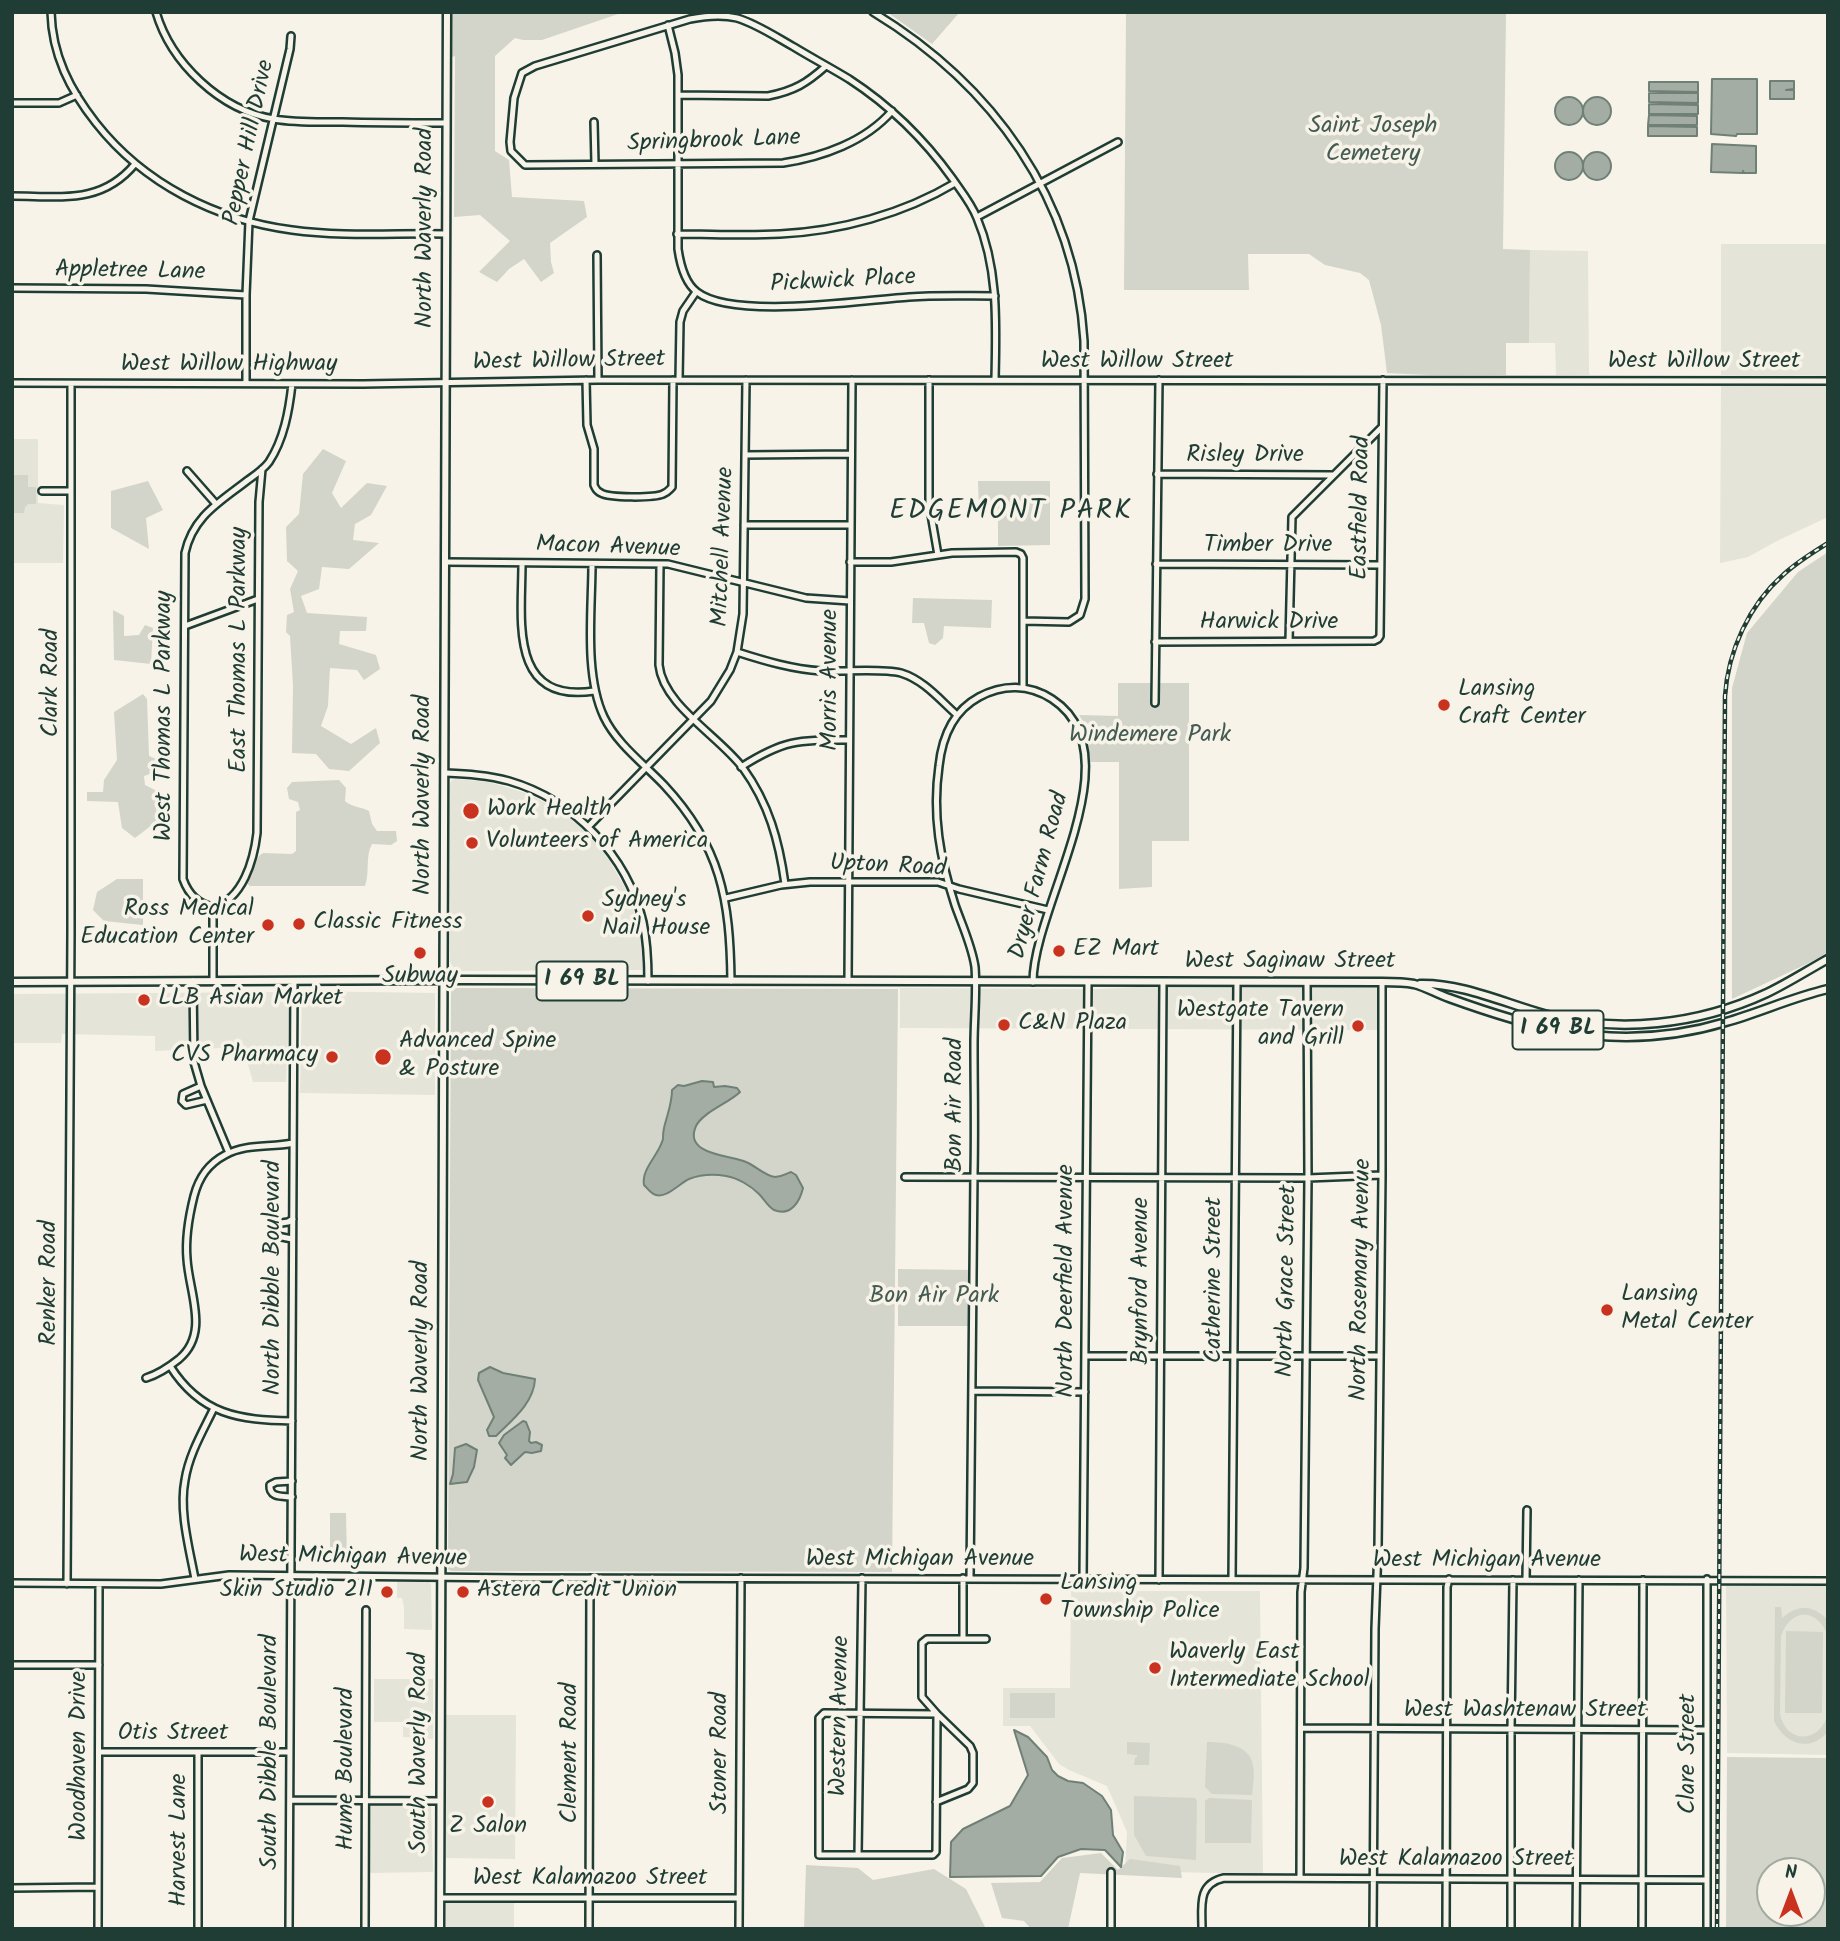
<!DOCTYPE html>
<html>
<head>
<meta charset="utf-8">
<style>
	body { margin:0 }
	#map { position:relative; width:1840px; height:1941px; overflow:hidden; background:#f7f3e8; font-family:Kalam,sans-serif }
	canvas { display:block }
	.frame { position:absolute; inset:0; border:14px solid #1f3d34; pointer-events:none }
	.north { position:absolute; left:1756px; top:1857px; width:70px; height:70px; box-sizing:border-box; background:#f7f3e8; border:2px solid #a1aaa0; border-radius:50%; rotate:0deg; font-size:19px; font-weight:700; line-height:28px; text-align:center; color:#1f3d34 }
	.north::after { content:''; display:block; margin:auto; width:24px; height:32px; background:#c8321e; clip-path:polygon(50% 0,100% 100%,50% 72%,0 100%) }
</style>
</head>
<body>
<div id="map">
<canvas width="1840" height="1941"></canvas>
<div class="frame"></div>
<div class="north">N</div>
</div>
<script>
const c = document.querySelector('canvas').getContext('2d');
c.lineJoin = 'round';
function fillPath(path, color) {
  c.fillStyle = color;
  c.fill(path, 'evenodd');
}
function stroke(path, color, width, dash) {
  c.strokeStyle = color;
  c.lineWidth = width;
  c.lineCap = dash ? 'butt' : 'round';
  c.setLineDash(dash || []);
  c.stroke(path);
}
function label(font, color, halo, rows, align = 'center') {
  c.font = font + ' Kalam,sans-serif';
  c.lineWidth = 7;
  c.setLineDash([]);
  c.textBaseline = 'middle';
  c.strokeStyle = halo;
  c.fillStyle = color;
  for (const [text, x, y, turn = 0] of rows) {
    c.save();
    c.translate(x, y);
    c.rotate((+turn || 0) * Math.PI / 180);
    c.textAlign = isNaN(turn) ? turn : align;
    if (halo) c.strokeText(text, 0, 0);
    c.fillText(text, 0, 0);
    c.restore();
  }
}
const built = new Path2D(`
	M1721 244H1828V376L1721 375Z
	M1530 250 1588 251 1589 373 1590 375H1556L1555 343H1529Z
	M1721 386H1828V517L1777 541 1748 557 1720 563Z
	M12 439H38V503L64 505 63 563H12Z
	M455 779 489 782 529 794 555 808 585 830 608 858 627 891 635 914 640 935 643 966 642 970 462 971 453 967 450 962V785L451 781Z
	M1237 982H1382V1030L900 1028V988L1097 989Z
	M302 991 435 993V1095L300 1093Z
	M290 992 286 1082H253L243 1047 155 1051V1036L62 1034 61 1043H12V994Z
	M397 1582H429L431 1585 432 1630 404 1629V1608L402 1598H397Z
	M1726 1583 1828 1584V1755L1727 1753Z
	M1071 1591H1260L1263 1874 1125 1871 1127 1832 1107 1786 1069 1770 1059 1764 1030 1726H1003V1688H1070Z
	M374 1679H433V1739L403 1737V1722H374Z
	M446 1715H516L515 1859 446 1858Z
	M371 1803 431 1804 433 1872 369 1873Z
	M446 1902H514V1929H446Z`);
const green = new Path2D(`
	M452 12H624L542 40H523L515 38 495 56V151L509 160 512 197 584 201 587 217 550 243 551 262 554 273 541 282 524 259 509 269 497 282 479 272 510 241 480 215 454 217 455 56 452 57Z
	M887 12H956L959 13 932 44Z
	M1126 12H1506L1503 249 1530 250 1529 343H1506V375H1429L1387 373 1381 325 1369 280 1360 273 1325 265 1309 254H1248L1249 290H1124Z
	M323 449 346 461 332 493 341 508 367 483 387 486 371 515 355 524 353 540 379 543 349 569 322 567 319 589 301 596 307 613 367 617 366 631H340L339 644 376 655 380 669 364 680 357 670 330 668 328 706 321 726 351 744 376 728 380 743 349 771 329 769 316 754 292 753 293 686 290 636 286 632 287 615 294 612 290 589 298 571 287 561 286 527 299 514 303 474Z
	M12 475H28V487H36V504H28L25 507 24 513H12Z
	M148 481 163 510 146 518 149 549 111 528V491Z
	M978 481H1050V545L998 546V512L979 511Z
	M1828 552V954L1732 999V688L1747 633 1798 572Z
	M913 598 992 600 991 628 944 626 943 638 935 645 929 643 924 623H912Z
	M113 610 124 616V636L139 635 145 625 153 628 151 664 114 660Z
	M1118 683H1189V841H1152V887L1119 889V762H1089L1084 723 1079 715 1118 716Z
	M143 694 147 699 149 756 156 759 159 771 144 776 145 785 157 791 156 822 135 838 122 828 118 802 87 801V792H103L104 780 117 760 114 712Z
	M339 780 346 788 345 801C351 807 362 807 369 811L372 824 377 831H396L397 841 391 845 372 844C365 856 370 873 365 886H250L246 883 259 856 263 853 292 854 296 851V812L300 810 298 802 289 799 287 788 292 782Z
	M117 879H143V925L104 921 93 910 97 892Z
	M455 988 898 989 892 1572 451 1571 448 1569 451 991Z
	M898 1269 970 1270 969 1326H898Z
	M330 1513H346L347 1560 343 1561 330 1555Z
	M1775 1607H1781L1782 1618C1799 1604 1811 1604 1828 1620V1637C1819 1608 1791 1607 1781 1636L1780 1714C1786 1743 1817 1744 1827 1717L1828 1650V1732C1809 1753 1785 1744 1774 1721Z
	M1786 1631 1823 1632 1822 1713H1785Z
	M1010 1693H1055V1718H1010Z
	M1127 1742 1150 1743 1149 1765H1134L1135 1758 1137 1757V1755L1127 1754Z
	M1207 1742C1225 1742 1251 1745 1253 1766 1255 1775 1253 1786 1252 1795L1212 1794 1205 1787Z
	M1727 1757 1828 1758V1929H1726ZM1770 1871H1812V1913H1770Z
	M1134 1796 1195 1798 1197 1801 1196 1860 1146 1856 1134 1835Z
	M1209 1798 1252 1800 1251 1843H1205V1801Z
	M1101 1853 1118 1870 1130 1859 1180 1866 1182 1878 1080 1873 1068 1929H1031L1024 1921 1002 1918 991 1883 1040 1882 1062 1858Z
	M806 1865 858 1868 873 1880 934 1869 966 1889 986 1929H804Z`);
const water = new Path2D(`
	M1712 79H1757V134H1737L1736 136 1711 134Z
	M1770 81H1794V89L1786 90H1794V99H1770Z
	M1649 82H1698V92L1649 91Z
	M1649 93H1698V103L1649 102Z
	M1555 111a14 14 0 1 1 28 0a14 14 0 1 1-28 0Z
	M1583 111a14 14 0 1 1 28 0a14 14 0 1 1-28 0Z
	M1649 104 1698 105V114H1649Z
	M1649 115 1697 116V125H1648Z
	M1648 126 1697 127V136H1648Z
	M1712 144 1756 146V173H1744L1743 171V173L1711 172Z
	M1583 166a14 14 0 1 1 28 0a14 14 0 1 1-28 0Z
	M1555 166a14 14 0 1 1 28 0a14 14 0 1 1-28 0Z
	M702 1081 713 1082 714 1087 725 1086 737 1088 740 1092C729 1103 703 1112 696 1126 683 1155 730 1155 746 1162 756 1166 765 1176 775 1177 782 1177 785 1174 791 1172L796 1175 803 1188C800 1201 791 1217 774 1210 768 1207 764 1199 759 1194 751 1186 738 1178 726 1176 714 1174 702 1174 689 1179 680 1183 667 1198 656 1195 651 1194 648 1189 644 1185 641 1169 659 1155 663 1139 663 1136 663 1132 664 1128 667 1115 672 1104 672 1090L678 1085 684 1086Z
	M490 1367 503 1373 535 1379C534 1403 512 1420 496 1436H489L487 1430 494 1417 478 1380 479 1373Z
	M523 1421 526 1422 530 1432 529 1441 531 1443 536 1442 542 1445 541 1451 532 1453 525 1452 511 1465 505 1458 507 1455 499 1443 504 1435Z
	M466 1444 477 1450 474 1467 467 1482 450 1484 453 1474 455 1448Z
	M1014 1730 1028 1737 1047 1757 1052 1770 1058 1776 1068 1781 1083 1783 1102 1796 1111 1810 1113 1835 1123 1852 1121 1867 1105 1850 1081 1849 1058 1857 1041 1876 950 1877 951 1842 963 1829 1010 1806 1028 1775Z`);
const minor = new Path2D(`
	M51 12C52 55 70 90 96 123 144 184 216 220 292 230 342 237 395 233 446 234
	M156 12C171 63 220 110 274 119 296 123 320 122 343 122 377 123 411 123 446 123
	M873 12C993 85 1075 198 1084 341L1085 599 1080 615 1069 622 1023 621
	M668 25 675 53 678 75V249C680 263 685 283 697 292 733 320 862 300 909 297 937 295 966 296 995 296
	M678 95 768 96C794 91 807 83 826 66
	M12 103H59L77 95
	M892 111C865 142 822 157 783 163L525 165 511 151 510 142 514 98 522 73 535 66 690 19C705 16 721 14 737 18 757 24 776 37 794 47 812 58 831 68 849 79 889 105 924 139 952 178 961 191 971 203 977 218 999 270 996 325 995 380
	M594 122 595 164
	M12 196C60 196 101 205 135 164
	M977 217 1118 142
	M677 234C712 234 746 236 780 234 840 231 903 214 955 183
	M597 255 598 380
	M12 288 146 289 246 295
	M586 380 587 425 594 449V485C596 489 596 491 601 493 609 498 654 498 663 494 668 492 668 491 672 487L673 380
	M679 380 680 322 683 311 696 292
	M929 380V503L938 555
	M12 383 363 384 598 380 1828 381
	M246 383V295L249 221 290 49 291 36
	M745 455 851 454
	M187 471 216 504
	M1157 474 1333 475
	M42 491H71
	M744 525H850
	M445 562 668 564 806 598 850 601
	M850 562H891L952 553 1016 552 1021 554 1023 558V686
	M522 563C522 619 508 704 594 691
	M592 564C592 610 584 675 604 717 617 744 643 763 664 785 721 846 730 900 731 981
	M660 564 659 665C663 705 719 736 743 768 769 804 779 841 785 884
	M1156 564 1380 565
	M185 626 258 599
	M1289 641 1292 517 1382 427
	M1155 642 1374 641 1378 639 1380 636 1383 380
	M737 652C765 661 792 669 821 671 843 672 881 668 901 673 924 680 940 700 957 715
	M1155 703 1159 380
	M741 767C785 739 799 740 849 740
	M445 773C466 774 488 775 509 781 574 800 627 855 643 922 647 941 648 961 648 981
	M588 827 711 701 730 670 737 652 743 614 746 380
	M726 898 781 885 810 882H938L959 889 1048 910
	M213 907C198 904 188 893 183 879L185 553C193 516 220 502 248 480 255 475 263 470 269 462 284 439 289 411 292 384
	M213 907C243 900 254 859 257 833L259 502 262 469
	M193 981 194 1062 201 1086 229 1153
	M213 981V907
	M848 981 852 380
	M201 1086 183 1094 182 1101 186 1105 207 1100
	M905 1177 1308 1178 1382 1175
	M292 1239 277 1236 274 1230 275 1224 288 1222 293 1219
	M1086 1356H1379
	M170 1366C201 1415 239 1420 292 1421
	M146 1378C159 1374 169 1367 179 1359 210 1333 189 1293 187 1259 185 1237 189 1216 194 1196 199 1177 208 1164 225 1155 247 1143 270 1148 293 1143
	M972 1391 1085 1392
	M292 1481 276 1482 270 1485C269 1498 282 1496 292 1497
	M963 1578V1639
	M970 1578C972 1443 973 1308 974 1173 975 1130 974 1087 974 1044 974 1019 977 992 975 967 972 946 962 925 955 905 940 859 932 815 939 766 942 738 953 711 979 697 1003 684 1029 684 1052 699 1137 754 1033 905 1033 982
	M195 1579C189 1547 179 1511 185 1480 189 1454 203 1431 214 1408
	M1232 1579 1237 982
	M1083 1580 1088 982
	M1159 1580 1163 982
	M1526 1580 1527 1510
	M12 1583 161 1584 229 1575 520 1578 1828 1581
	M67 1584 71 931V384
	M12 1665H99
	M1301 1728 1707 1730
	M99 1752H290
	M290 1800 440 1801
	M936 1802 968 1789 973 1783V1753L970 1746 937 1714 824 1713 819 1718V1855H933L936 1852 937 1714 922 1697V1643L927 1639H986
	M858 1855 862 1578
	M1300 1878 1301 1592 1304 1568 1308 1178 1307 982
	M12 1888 98 1887
	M441 1898H739
	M98 1929 99 1584
	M198 1929V1752
	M289 1929 294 981
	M365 1929 366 1610
	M589 1929 590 1578
	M739 1929 741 1578
	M1111 1929V1872
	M1202 1929C1202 1906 1197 1884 1224 1878L1707 1880
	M1373 1929 1375 1629 1378 1548 1382 1175V982
	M1446 1929 1447 1587 1449 1579
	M1511 1929V1730L1513 1580
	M1576 1929 1579 1580
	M1642 1929 1643 1580
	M1707 1929V1579`);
const major = new Path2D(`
	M12 982 459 980 1382 982C1392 982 1404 982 1414 984 1426 987 1437 994 1449 998 1485 1011 1524 1024 1562 1031 1617 1041 1673 1038 1726 1022 1761 1012 1793 997 1828 989
	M1420 984C1462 983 1504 1003 1544 1014 1618 1034 1698 1025 1767 993 1788 983 1808 970 1828 959
	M440 1929 447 12`);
const rail = new Path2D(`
	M1717 1929 1725 696C1728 651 1749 605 1783 575 1797 562 1812 553 1828 543`);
const markers = [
	[1444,705,7,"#c8321e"],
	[471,811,9,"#c8321e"],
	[472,843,7,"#c8321e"],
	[588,916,7,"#c8321e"],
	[299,924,7,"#c8321e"],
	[268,925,7,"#c8321e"],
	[1059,951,7,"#c8321e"],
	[420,953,7,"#c8321e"],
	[144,1000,7,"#c8321e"],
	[1004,1025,7,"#c8321e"],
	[1358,1026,7,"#c8321e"],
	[332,1057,7,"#c8321e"],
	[383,1057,9,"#c8321e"],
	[1607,1310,7,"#c8321e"],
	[387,1592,7,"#c8321e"],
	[463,1592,7,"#c8321e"],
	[1046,1599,7,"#c8321e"],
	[1155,1668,7,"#c8321e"],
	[488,1802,7,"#c8321e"]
];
const shields = [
	[582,981,91],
	[1558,1030,91]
];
const shieldNames = [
	["I 69 BL",582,981],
	["I 69 BL",1558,1030]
];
const parkNames = [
	["Saint Joseph",1373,128],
	["Cemetery",1373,156],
	["Windemere Park",1150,737],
	["Bon Air Park",934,1298]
];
const streetNames = [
	["Pepper Hill Drive",251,143,-78],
	["Springbrook Lane",714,143,-2],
	["North Waverly Road",427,228,-90],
	["Appletree Lane",130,273,1],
	["Pickwick Place",843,283,-3],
	["West Willow Street",569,363,-1],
	["West Willow Street",1137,363],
	["West Willow Street",1704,363],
	["West Willow Highway",229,366],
	["Risley Drive",1245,457],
	["Eastfield Road",1363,508,-89],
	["Mitchell Avenue",725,547,-88],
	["Timber Drive",1268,547],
	["Macon Avenue",608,549,2],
	["Harwick Drive",1269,624],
	["East Thomas L Parkway",241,650,-90],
	["Morris Avenue",832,680,-90],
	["Clark Road",53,683,-90],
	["West Thomas L Parkway",166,716,-90],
	["North Waverly Road",425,795,-90],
	["Upton Road",888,868,3],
	["Dryer Farm Road",1041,876,-75],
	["West Saginaw Street",1290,963],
	["Bon Air Road",957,1105,-90],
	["North Dibble Boulevard",275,1278,-90],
	["Catherine Street",1216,1280,-90],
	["North Rosemary Avenue",1363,1280,-89],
	["North Deerfield Avenue",1068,1281,-90],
	["Brynford Avenue",1143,1281,-90],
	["North Grace Street",1289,1281,-89],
	["Renker Road",51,1283,-90],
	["North Waverly Road",423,1361,-90],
	["West Michigan Avenue",353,1559,1],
	["West Michigan Avenue",920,1561],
	["West Michigan Avenue",1487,1562],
	["West Washtenaw Street",1525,1712],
	["Western Avenue",842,1716,-89],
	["Otis Street",173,1735],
	["South Dibble Boulevard",272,1752,-90],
	["South Waverly Road",421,1753,-90],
	["Clement Road",572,1753,-90],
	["Stoner Road",722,1753,-90],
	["Clare Street",1690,1754,-90],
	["Woodhaven Drive",81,1756,-90],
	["Hume Boulevard",348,1769,-90],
	["Harvest Lane",181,1840,-90],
	["West Kalamazoo Street",1456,1861],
	["West Kalamazoo Street",590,1880]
];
const poiNames = [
	["Lansing",1458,691],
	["Craft Center",1458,719],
	["Work Health",487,811],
	["Volunteers of America",486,843],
	["Sydney's",602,902],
	["Nail House",602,930],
	["Ross Medical",254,911,"right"],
	["Education Center",254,939,"right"],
	["Classic Fitness",313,924],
	["EZ Mart",1073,951],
	["Subway",420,978,"center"],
	["LLB Asian Market",158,1000],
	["Westgate Tavern",1344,1012,"right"],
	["and Grill",1344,1040,"right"],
	["C&N Plaza",1018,1025],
	["Advanced Spine",399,1043],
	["& Posture",399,1071],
	["CVS Pharmacy",318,1057,"right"],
	["Lansing",1621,1296],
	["Metal Center",1621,1324],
	["Lansing",1060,1585],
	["Township Police",1060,1613],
	["Skin Studio 211",373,1592,"right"],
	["Astera Credit Union",477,1592],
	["Waverly East",1169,1654],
	["Intermediate School",1169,1682],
	["Z Salon",488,1828,"center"]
];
const quarterNames = [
	["EDGEMONT PARK",1011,513]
];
fillPath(built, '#e5e4d9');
fillPath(green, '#d3d5ca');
fillPath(water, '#a4ada3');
stroke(water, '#6f8077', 2);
stroke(minor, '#1f3d34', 10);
stroke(major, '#1f3d34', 11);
stroke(minor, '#f7f3e8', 5);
stroke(major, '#f7f3e8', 6);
stroke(rail, '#1f3d34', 4.5);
stroke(rail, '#f7f3e8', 2, [5]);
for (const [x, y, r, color] of markers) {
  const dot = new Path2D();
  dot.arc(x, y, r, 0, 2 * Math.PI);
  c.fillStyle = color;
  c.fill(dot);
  stroke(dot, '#f7f3e8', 2.5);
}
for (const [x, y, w] of shields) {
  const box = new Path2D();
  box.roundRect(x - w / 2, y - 19.5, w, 39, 5);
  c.fillStyle = '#f7f3e8';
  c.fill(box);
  stroke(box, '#1f3d34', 2);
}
label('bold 23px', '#1f3d34', null, shieldNames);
label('24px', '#435b52', '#f7f3e8', parkNames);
label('24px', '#1f3d34', '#f7f3e8', streetNames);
label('24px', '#1f3d34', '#f7f3e8', poiNames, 'left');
c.letterSpacing = '2px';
label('28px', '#1f3d34', '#f7f3e8', quarterNames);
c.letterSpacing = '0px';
</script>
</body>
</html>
